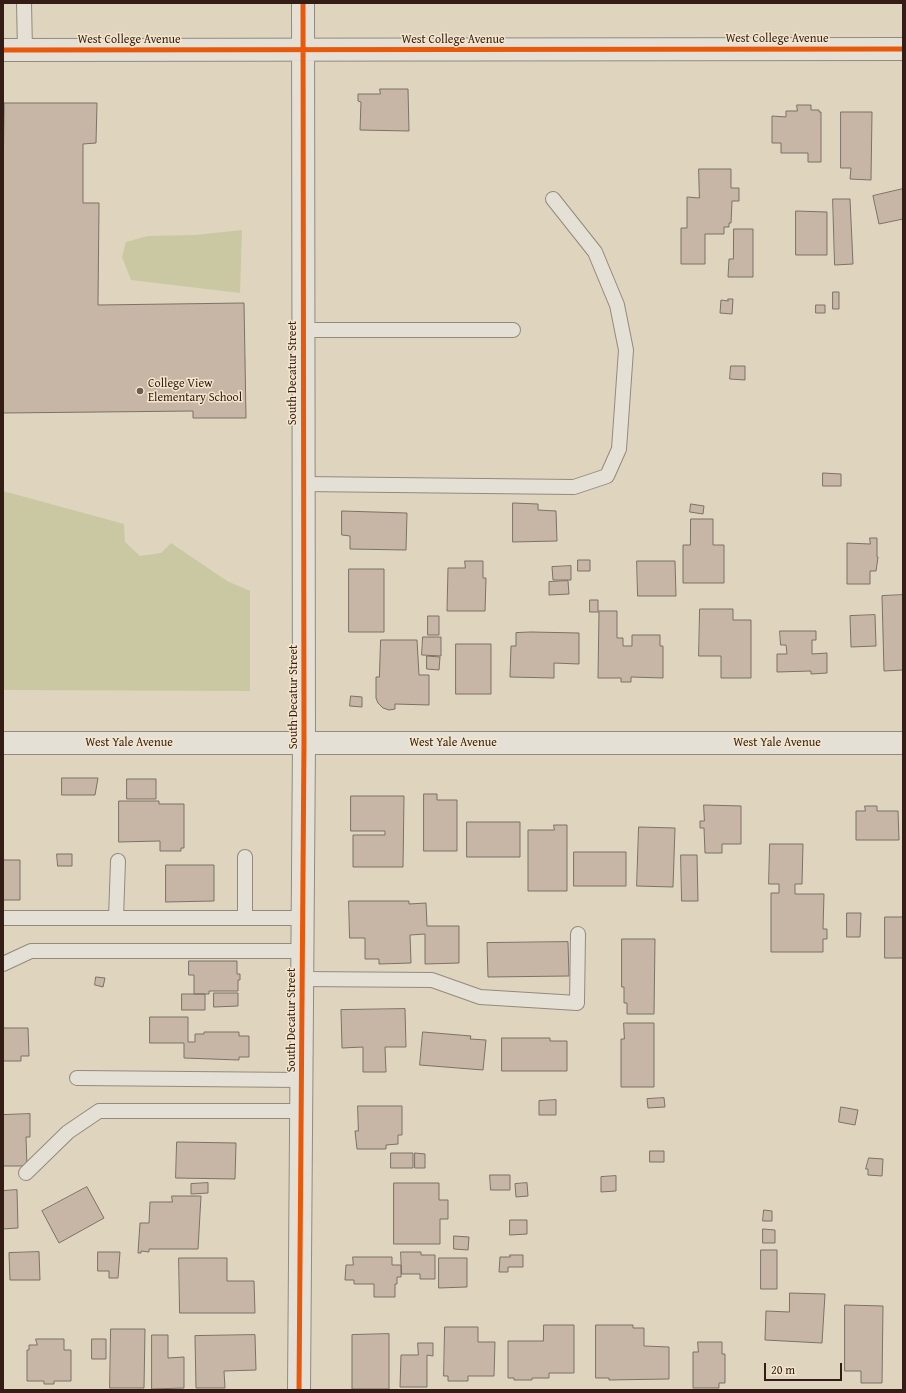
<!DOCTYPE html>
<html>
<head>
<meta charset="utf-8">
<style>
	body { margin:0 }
	#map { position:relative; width:906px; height:1393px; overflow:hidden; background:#dfd4be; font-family:"Gentium Book Plus",serif }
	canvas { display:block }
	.frame { position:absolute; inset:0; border:4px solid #341d14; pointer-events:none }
	.scale { position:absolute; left:764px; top:1363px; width:78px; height:18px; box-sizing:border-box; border:2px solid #341d14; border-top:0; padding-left:5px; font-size:12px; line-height:14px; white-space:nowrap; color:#341d14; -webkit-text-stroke:3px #f3e6cc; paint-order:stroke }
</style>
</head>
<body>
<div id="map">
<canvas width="906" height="1393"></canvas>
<div class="frame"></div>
<div class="scale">20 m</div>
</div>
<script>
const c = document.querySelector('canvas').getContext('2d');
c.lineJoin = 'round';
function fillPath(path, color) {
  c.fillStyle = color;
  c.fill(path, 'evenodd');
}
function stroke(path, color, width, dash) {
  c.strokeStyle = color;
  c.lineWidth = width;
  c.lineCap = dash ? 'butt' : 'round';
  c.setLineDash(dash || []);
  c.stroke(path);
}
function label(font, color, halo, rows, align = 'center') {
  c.font = font + ' "Gentium Book Plus",serif';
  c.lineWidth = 3;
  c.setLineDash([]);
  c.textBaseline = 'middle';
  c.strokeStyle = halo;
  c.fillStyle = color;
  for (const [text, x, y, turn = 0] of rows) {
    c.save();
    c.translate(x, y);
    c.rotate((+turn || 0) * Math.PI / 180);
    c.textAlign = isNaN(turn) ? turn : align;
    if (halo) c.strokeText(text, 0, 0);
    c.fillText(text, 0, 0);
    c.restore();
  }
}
const green = new Path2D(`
	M242 230 240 293 131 280 122 257 126 242 148 236 195 235Z
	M3 491 124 524 125 542 140 556 161 553 171 543 227 581 250 591V691L3 690Z`);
const building = new Path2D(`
	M380 89H408L409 131 360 130 361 102 358 101V94H380Z
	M3 103H4L3 199Z
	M4 103H97L96 143 83 144V203H99L98 305 244 303 246 418H193V411L3 413Z
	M797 105H811V110H819V112H821V162H808V153H781V143H772V116L786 117V111H797Z
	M841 112H872L871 180 850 179 851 168H841Z
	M699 169H731V188H739V201H732L731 223H729V227H724V234H705V264H681V228H687V197L699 198Z
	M903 189V219L879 224 873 196Z
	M833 199H850L853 264 835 265Z
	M796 211 827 212V255H796Z
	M734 229H753V277H728L729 259H733Z
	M833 292H839V309H833Z
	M728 299H733L732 314 720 313 721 300 728 301Z
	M816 305H825V313H816Z
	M731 366H745V380L730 379Z
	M823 473 841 474V486H823Z
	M513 503 538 504V510L556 511 557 541 513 542Z
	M691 504 704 506 703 514 690 512Z
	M342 511 407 513 406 550 350 549V536L342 535Z
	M691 519H713V545H724V583H683V545H690Z
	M870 538H877V557H878L876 571H870V584H847V543L870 544Z
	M578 560H590V571H578Z
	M465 561H483V578H486L485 611H447L448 568H465Z
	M637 561H675L676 596H638Z
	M571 566V580H553L552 567Z
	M349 569H384V632H349Z
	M568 581 569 594 549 595V582Z
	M903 595V670L884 671 882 596Z
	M590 600H598V611H617V638H623V646H632V635H660V646H663V678L631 677V682H621V678H598L599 612H590Z
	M700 609H733V620H751V678H721V656H699Z
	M875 615 876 646 851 647 850 616Z
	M428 616H439V635H428Z
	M780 631H816V640H812V654L827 653V673L811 674V671L777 672V654H787L786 645H781Z
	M531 632 579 633V664L554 663V678L510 677 511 646H516V633Z
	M423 637H441V656L422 655Z
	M381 640H417L419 675H429V705L395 704V709L389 710 383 708 378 703 376 698V677H379Z
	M456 644H491V694H456Z
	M427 656 440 657 439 670 427 669Z
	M351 696 362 697V707L350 706Z
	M62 778H98L95 795H62Z
	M127 779H156V799H127Z
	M424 794H437V800H457V851H424Z
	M351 796H404L403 867H353V835H385V831H351Z
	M119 801H159V804H184V848H181V851H160V841L119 842Z
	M704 805 741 806V844H722V853H705L704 828H700V821H704Z
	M865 806H877V811H898L899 840H856V811H865Z
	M467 822H520V857H467Z
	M554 825H567V891H528V830H554Z
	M639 827 675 828 673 887 637 886Z
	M770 844H803L802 884H795V894H824L823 929H827V939H823V952H771V893H779V884H769Z
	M574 852H626V886H574Z
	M57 854H72V866H58Z
	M681 855H697L698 901H682Z
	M3 860H20V900H3Z
	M166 865H214V901L166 902Z
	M349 901H409V904L426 903 427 926H459V963L425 964V934L410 935 411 963 379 964V959H365V938H350Z
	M847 913H861L860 937H847Z
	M885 917H903V958H885Z
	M622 939H655L654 1014H627V1003H624V987H622Z
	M568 942 569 976 488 977 487 943Z
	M189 961H237V974H240V980H238V991H209V994H194V975H189Z
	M96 977 105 978 103 987 95 985Z
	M214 993H238V1006L214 1007Z
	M182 994H205V1010H182Z
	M405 1009 406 1047H385L386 1072H363V1047L342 1048 341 1010Z
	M150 1017H188V1042H195V1034H204V1032H239V1036H249V1057H239V1060L184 1058V1043H150Z
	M624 1023H654V1087H621V1039H624Z
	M3 1028H28L29 1056H21V1061H3Z
	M423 1032 471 1036 470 1039 486 1040 483 1070 420 1065Z
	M502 1038H550V1041H567V1071H502Z
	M664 1098 665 1107 648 1108 647 1099Z
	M556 1100V1115H539V1101Z
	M358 1106H402V1135H398V1144L386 1145V1149H357L355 1131H358Z
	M841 1107 858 1110 855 1125 839 1122Z
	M30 1114V1137H26L27 1166H3V1115Z
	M177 1142 236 1143 235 1179 176 1178Z
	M650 1151H664V1162H650Z
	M391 1153H413V1168H391Z
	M415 1153 425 1154V1168H415Z
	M869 1158 883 1159 882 1176 868 1175V1169H866Z
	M490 1175H510V1190H491Z
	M616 1176V1191L601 1192V1177Z
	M208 1183V1193L191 1194V1184Z
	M394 1183H439V1200H448V1219H440V1244H394Z
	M527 1183 528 1196 516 1197 515 1184Z
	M87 1187 104 1218 59 1243 42 1211Z
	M17 1190 18 1228 3 1229V1191Z
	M172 1196H201L198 1249H149V1252L141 1251V1253H138L140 1223H149L150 1202H172Z
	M764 1210 772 1211V1221H763Z
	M510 1220H527V1234L510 1235Z
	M763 1229 775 1230V1243H763Z
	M454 1236 469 1237 468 1250 454 1249Z
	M761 1250H777V1289H761Z
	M39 1252 40 1280H10L9 1253Z
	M98 1252H120L118 1278H109V1271H98Z
	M401 1252H421V1255H435V1279H420V1274H402Z
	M510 1255H523V1267H508V1272H499L500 1257H510Z
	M353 1257H392V1265H401V1277H397V1284H395V1297H374V1284H354V1280H345L346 1265H353Z
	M179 1258H227V1281H254L255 1313H180Z
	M439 1258H467V1287L439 1288Z
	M790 1293 825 1294 822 1343 765 1340 766 1311 789 1312Z
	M845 1305 883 1306 882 1383H861V1371H845Z
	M544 1325H574V1373H549V1378H532V1380H514V1378H508V1341H543Z
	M596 1325H633V1328H644V1346L669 1347V1379L609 1380V1378H596Z
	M445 1327H478V1342H495L494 1376H468V1381H448V1376H444Z
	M111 1329H145L144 1388H110Z
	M389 1334V1389H352V1335Z
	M152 1335H168V1358L184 1357V1388L152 1389Z
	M255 1335 256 1370 224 1371 225 1388H196L195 1336Z
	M36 1339H64V1350H71V1381H54V1384H44V1381H27V1350H29V1345H37Z
	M92 1339H106V1359H92Z
	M698 1342H722V1354H725V1383H719V1388H693V1352H698Z
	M418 1343H433V1356L427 1355V1387H400L401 1355H418Z`);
const lane = new Path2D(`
	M24 3 25 50
	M303 330H513
	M303 484 574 487 607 476 619 449 626 350 617 305 595 252 553 199
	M245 857V918
	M3 918H303
	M116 918 118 861
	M3 964 31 951H302
	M302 979 432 980 480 997 577 1003 578 934
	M77 1078 301 1080
	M26 1173 68 1132 99 1111H301`);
const street = new Path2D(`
	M3 50 903 49
	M3 743H903
	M299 1390 304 743 303 3`);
const cycleway = new Path2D(`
	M3 50 903 49
	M299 1390 304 743 303 3`);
const markers = [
	[140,391,4,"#705d50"]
];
const streetNames = [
	["West College Avenue",777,39],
	["West College Avenue",129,40],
	["West College Avenue",453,40],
	["South Decatur Street",293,373,-90],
	["South Decatur Street",294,697,-90],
	["West Yale Avenue",129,743],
	["West Yale Avenue",453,743],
	["West Yale Avenue",777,743],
	["South Decatur Street",292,1020,-90]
];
const poiNames = [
	["College View",148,384],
	["Elementary School",148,398]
];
fillPath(green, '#cac8a2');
fillPath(building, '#c7b6a5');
stroke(building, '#7b7266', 1);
stroke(lane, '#938a7d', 16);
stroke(street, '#938a7d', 24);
stroke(lane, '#e5e0d5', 14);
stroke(street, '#e5e0d5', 22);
stroke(cycleway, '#e8590c', 5);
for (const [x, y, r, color] of markers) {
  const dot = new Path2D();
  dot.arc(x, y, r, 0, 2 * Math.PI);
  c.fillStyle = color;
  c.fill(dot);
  stroke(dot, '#f3e6cc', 1.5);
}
label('12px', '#341d14', '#f3e6cc', streetNames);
label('12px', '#341d14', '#f3e6cc', poiNames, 'left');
</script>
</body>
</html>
